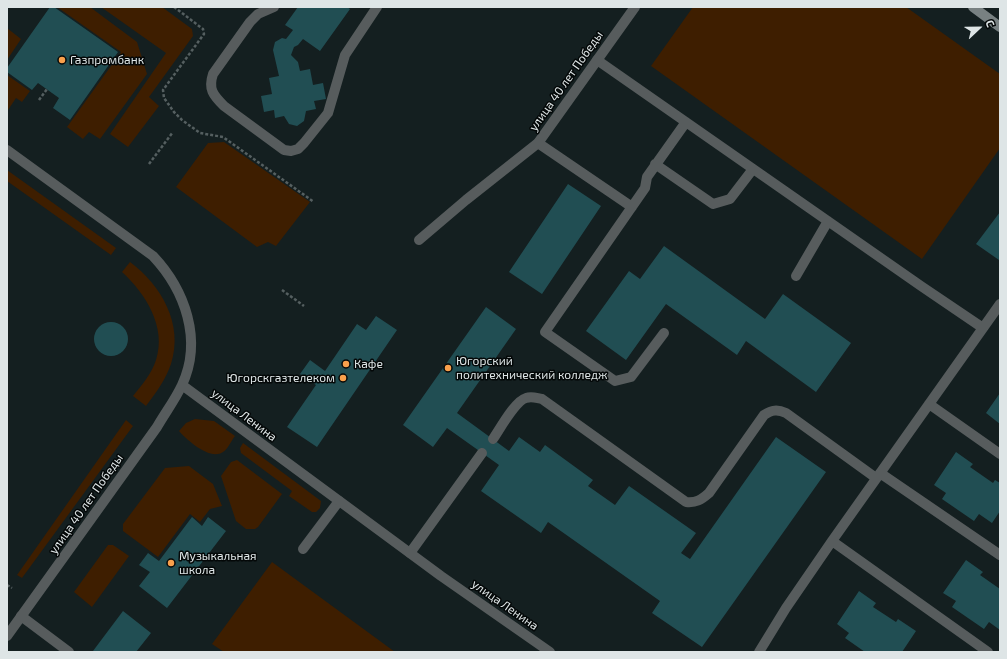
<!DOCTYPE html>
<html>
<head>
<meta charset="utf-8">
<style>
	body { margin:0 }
	#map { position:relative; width:1007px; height:659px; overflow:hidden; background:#141f20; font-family:"Exo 2",sans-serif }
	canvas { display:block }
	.frame { position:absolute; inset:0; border:8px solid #dee5e6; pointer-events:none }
	.north { position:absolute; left:959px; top:8px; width:40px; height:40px; -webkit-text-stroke:3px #040808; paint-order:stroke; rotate:68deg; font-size:11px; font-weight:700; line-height:16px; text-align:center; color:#dee5e6 }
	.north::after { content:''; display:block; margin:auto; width:14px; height:18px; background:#dee5e6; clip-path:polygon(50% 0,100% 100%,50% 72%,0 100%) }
</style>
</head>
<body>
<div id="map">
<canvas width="1007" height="659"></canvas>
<div class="frame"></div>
<div class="north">С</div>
</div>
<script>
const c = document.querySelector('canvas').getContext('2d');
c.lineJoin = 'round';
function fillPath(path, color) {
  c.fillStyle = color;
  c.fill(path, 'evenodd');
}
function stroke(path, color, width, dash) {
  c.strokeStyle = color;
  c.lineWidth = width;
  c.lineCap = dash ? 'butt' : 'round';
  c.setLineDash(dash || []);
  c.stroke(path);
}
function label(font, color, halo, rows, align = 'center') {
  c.font = font + ' "Exo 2",sans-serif';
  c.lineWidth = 3;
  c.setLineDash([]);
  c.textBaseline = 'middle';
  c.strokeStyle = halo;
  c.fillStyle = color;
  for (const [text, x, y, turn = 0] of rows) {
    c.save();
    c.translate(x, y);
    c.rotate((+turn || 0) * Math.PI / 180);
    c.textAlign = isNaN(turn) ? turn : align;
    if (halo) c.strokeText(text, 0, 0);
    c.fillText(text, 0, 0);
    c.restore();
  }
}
const green = new Path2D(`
	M57 7H90L137 42 147 74 100 139 89 132 83 139 67 127 121 52Z
	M101 7H162L192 29 193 36 149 97 159 106 128 147 110 134 166 53Z
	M693 7H906L1000 74V148L922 259 651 66Z
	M7 28 21 39 7 60Z
	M7 75 30 91 22 102 16 98 8 110Z
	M224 142 310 202 276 246 268 242 257 247 176 187 208 143Z
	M7 170 116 248 111 255 7 181Z
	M130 262C161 285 184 324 171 364 166 379 156 393 146 406L133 396C142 385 152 373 156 360 167 327 145 293 122 272Z
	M195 419 214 421 235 436C231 441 228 449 223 452 210 461 187 440 179 431L186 423Z
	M126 420 133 426 22 578 17 575Z
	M243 443 321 501 320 508 316 512H312L289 496 292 491 241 453 240 448Z
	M237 460 282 494 258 527 255 529H246L236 521 221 476 231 462Z
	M189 466 213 484 222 506 210 509 200 522 190 514 158 557 123 531V524L165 468Z
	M108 545H113L129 556 92 607 74 592Z
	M272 562 395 652H224L212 644Z`);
const building = new Path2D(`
	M50 7H54L118 52 70 120 53 108 59 98 38 83 32 90 7 72V68Z
	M298 7H347L350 9 320 51 303 39 298 45 294 47 291 55 298 62 300 71 310 69 313 85 323 83 326 99 314 101 316 109 306 111 304 121 297 126 289 124 284 116 275 118 274 110 264 112 261 96 272 94 269 78 279 76 273 50 275 42 282 38 286 39 293 30 285 25Z
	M568 184 601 206 542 294 509 272Z
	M1000 212V259L999 260 976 244Z
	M664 246 765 319 783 294 851 343 816 392 746 341 737 355 666 304 626 360 586 331 629 271 640 279Z
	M486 307 516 329 457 413 509 451 519 437 540 452 545 445 593 480 588 486 615 505 629 486 696 533 681 553 690 559 776 437 826 472 702 647 652 613 660 601 548 522 541 533 481 491 499 465 447 428 433 447 403 425Z
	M376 316 397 330 317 447 287 427 316 385 300 374 310 360 325 371 357 324 366 330Z
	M94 339a17 17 0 1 1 34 0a17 17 0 1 1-34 0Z
	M1000 393V424L986 413Z
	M956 452 973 464 970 467 993 483 995 480 1000 483V511L992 523 979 514 974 521 942 499 946 493 934 485Z
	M192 517 202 526 208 517 226 531 167 608 139 586 150 572 139 565 148 553 159 561Z
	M966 560 983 572 980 575 1000 589V630L989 622 984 629 952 607 956 601 943 593Z
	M859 591 876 603 873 607 896 622 898 619 916 631 902 652H865L845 638 849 633 837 624Z
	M123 611 151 633 136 652H95L93 651Z`);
const path = new Path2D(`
	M174 7 203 29 204 34 163 90 164 98 174 112 182 120 200 133 223 137 314 202
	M39 100 47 89
	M149 164 173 132
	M282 290 304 306
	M7 585 12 588`);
const lane = new Path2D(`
	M274 7 258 14 250 22 213 74C208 89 213 95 224 106L284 150 291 151 298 149 304 143 328 113 345 55 377 7
	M597 60 921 286 983 328
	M538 143 632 207
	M655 164 713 204 730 199 753 169
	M796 276 828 221
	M664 333 631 377 615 381 545 332 645 188 647 177 686 122
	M929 404 1000 454
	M493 439C500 429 515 401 526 398 532 396 536 398 542 399L686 502C696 503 701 500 709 493L764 415C772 410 777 409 786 413L876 478
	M880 473 1000 555
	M832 541 988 652
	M303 549 339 501
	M410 553 482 453
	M21 616 69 652
	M759 652 786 608 832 541 1000 304`);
const street = new Path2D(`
	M7 150 153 256C185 290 203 340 182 385 175 400 165 413 157 427L7 636
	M419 240 466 200 538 143 635 7
	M182 385 441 576 550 652`);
const secondary = new Path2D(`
	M973 7 1000 27`);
const markers = [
	[62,60,4,"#f9a04c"],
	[346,364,4,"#f9a04c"],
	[448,368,4,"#f9a04c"],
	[343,378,4,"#f9a04c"],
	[171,563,4,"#f9a04c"]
];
const poiNames = [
	["Газпромбанк",70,60],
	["Югорский",456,361],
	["политехнический колледж",456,375],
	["Кафе",354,364],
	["Югорскгазтелеком",335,378,"right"],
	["Музыкальная",179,556],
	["школа",179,570]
];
const streetNames = [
	["улица 40 лет Победы",566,81,-55],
	["улица Ленина",244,415,37],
	["улица 40 лет Победы",86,504,-55],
	["улица Ленина",505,605,35]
];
fillPath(green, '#3e1e00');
fillPath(building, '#214e53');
stroke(path, '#555f60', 2.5, [3, 2]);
stroke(lane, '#575c5d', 10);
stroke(street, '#575c5d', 10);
stroke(secondary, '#788182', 10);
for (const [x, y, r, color] of markers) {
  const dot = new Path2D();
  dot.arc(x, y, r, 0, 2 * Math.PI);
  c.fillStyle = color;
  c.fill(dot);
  stroke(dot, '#040808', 1.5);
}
label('12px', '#dee5e6', '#040808', poiNames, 'left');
label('12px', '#dee5e6', '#040808', streetNames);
</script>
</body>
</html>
